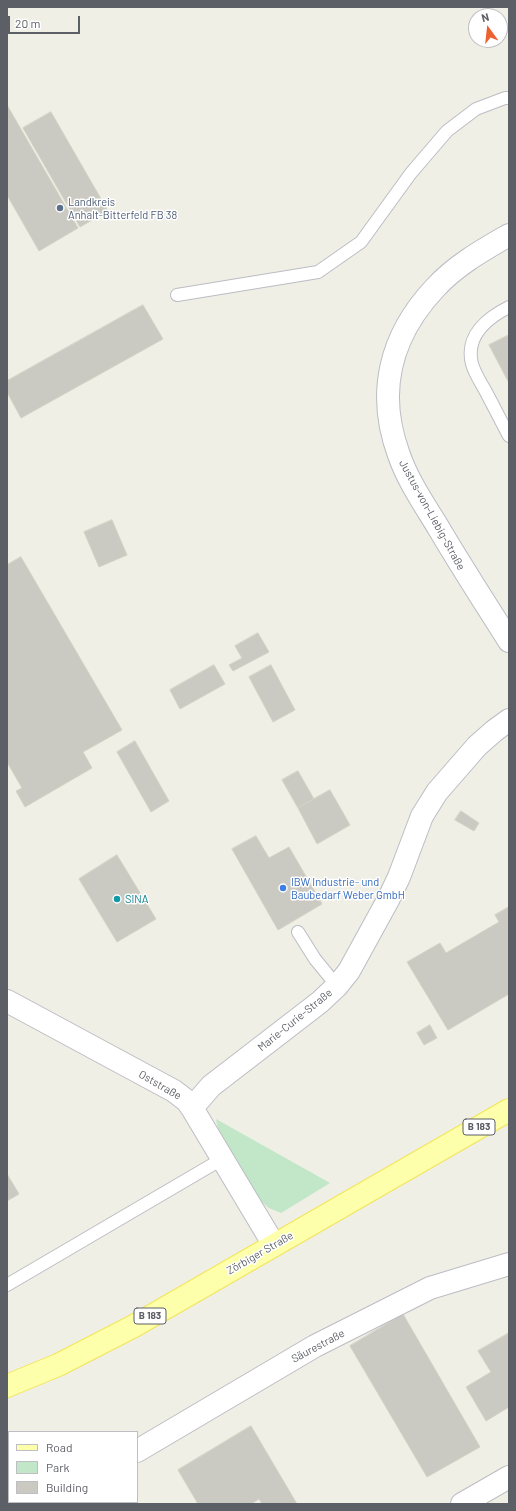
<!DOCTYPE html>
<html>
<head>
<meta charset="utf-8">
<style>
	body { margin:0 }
	#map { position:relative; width:516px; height:1511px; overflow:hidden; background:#efefe5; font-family:Barlow,sans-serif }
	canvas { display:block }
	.frame { position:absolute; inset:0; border:8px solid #5d5f66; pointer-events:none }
	.legend { position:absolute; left:8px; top:1431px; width:130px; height:72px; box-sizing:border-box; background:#fff; border:1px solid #bebfc2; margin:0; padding:5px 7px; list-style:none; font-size:12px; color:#5d5f66 }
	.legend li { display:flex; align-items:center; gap:8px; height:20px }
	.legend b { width:20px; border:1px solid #bebfc2 }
	.north { position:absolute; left:468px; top:8px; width:40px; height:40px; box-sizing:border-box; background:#fff; border:1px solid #bebfc2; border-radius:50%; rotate:345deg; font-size:11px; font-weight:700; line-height:16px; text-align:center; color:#5d5f66 }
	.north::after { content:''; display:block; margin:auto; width:14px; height:18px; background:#ec612f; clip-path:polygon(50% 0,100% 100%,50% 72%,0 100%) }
	.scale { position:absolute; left:8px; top:16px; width:72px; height:18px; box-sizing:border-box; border:2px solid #5d5f66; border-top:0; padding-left:5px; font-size:12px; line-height:14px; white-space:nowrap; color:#5d5f66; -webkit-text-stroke:3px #fff; paint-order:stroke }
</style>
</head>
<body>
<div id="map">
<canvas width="516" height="1511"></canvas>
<div class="frame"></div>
<ul class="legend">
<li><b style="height:5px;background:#fdffaa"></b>Road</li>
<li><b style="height:11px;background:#c1e7c8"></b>Park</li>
<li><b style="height:11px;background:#cac9c2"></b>Building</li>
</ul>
<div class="north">N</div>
<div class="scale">20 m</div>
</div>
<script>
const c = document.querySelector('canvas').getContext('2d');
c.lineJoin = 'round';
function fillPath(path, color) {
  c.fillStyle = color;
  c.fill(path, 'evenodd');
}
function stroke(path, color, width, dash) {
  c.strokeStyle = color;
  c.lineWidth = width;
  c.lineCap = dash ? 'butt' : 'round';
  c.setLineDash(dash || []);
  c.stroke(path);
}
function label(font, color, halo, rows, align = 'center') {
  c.font = font + ' Barlow,sans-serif';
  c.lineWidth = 3;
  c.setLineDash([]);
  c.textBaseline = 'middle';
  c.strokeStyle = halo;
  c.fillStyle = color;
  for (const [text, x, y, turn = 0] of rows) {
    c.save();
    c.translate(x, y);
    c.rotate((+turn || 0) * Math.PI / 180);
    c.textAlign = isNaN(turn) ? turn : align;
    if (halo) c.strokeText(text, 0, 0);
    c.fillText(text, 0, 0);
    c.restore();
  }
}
const green = new Path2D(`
	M216 1119 330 1183 281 1213 269 1208 259 1200 218 1129Z`);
const building = new Path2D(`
	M7 105 78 228 39 251 7 195Z
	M51 112 108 211 80 227 23 128Z
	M143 305 163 339 21 418 7 392V381Z
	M509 335V383L489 345Z
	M112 520 127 555 99 567 84 532Z
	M21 557 122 730 83 752 92 768 25 807 16 791 22 788 7 762V565Z
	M258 633 269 652 233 671 229 665 242 658 235 646Z
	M214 665 225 684 180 709 170 690Z
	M271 665 295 710 273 722 249 677Z
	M135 741 169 801 151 812 117 752Z
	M298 771 314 799 298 808 282 780Z
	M330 790 350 825 317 844 298 808Z
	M461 811 479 823 474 831 455 820Z
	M256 836 269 858 289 847 322 904 278 930 232 849Z
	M117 855 156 919 117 942 79 879Z
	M509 907V994L448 1030 407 962 440 943 446 953 499 922 495 915Z
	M430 1025 437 1038 424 1045 417 1033Z
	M7 1174 19 1194 7 1201Z
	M403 1314 480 1447 427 1477 350 1346Z
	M509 1333V1407L486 1421 466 1387 491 1372 478 1351Z
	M251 1426 297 1504H262L259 1499 251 1504H198L178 1470Z`);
const lane = new Path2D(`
	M177 295 318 272 361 242 411 173 447 131 476 109 505 98H509
	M509 307C487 318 465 336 472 364 475 374 481 383 486 392 494 407 501 421 509 436
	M298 932 315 959 337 986
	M7 1285 222 1159`);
const street = new Path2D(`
	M7 1001 174 1091 187 1101 192 1108 274 1245
	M192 1108 211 1086 320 1002 337 986 349 971 388 900 399 877 422 816 437 792 477 746 494 731 509 720
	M137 1451 315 1346 430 1288 509 1264
	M47 1504 50 1502
	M462 1504 509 1477`);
const secondary = new Path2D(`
	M509 235C483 250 456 265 435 288 390 336 376 393 399 455 408 481 424 504 438 527 461 566 485 603 509 641`);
const primary = new Path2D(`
	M7 1386 58 1365 134 1326 509 1110`);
const markers = [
	[60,208,4,"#5c6f8a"],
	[283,888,4,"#3f7fe0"],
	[117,899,4,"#0f9aa8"]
];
const shields = [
	[479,1127,32],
	[150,1316,32]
];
const shieldNames = [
	["B 183",479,1127],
	["B 183",150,1316]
];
const serviceNames = [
	["Landkreis",68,202],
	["Anhalt-Bitterfeld FB 38",68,215]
];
const streetNames = [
	["Justus-von-Liebig-Straße",432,515,61],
	["Marie-Curie-Straße",295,1020,-39],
	["Oststraße",160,1085,30],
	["Zörbiger Straße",260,1253,-30],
	["Säurestraße",318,1346,-28]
];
const shopNames = [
	["IBW Industrie- und",291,882],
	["Baubedarf Weber GmbH",291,895]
];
const cultureNames = [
	["SINA",125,899]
];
fillPath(green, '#c1e7c8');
fillPath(building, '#cac9c2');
stroke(building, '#d4d2c3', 1);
stroke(lane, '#bcbdc4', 14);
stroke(street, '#bcbdc4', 24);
stroke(secondary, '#babcc3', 24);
stroke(primary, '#f3e55a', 24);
stroke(lane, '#fff', 12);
stroke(street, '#fff', 22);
stroke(secondary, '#fff', 22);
stroke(primary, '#fdffaa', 22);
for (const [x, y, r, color] of markers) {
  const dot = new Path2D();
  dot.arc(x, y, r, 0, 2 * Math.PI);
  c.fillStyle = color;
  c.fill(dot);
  stroke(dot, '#fff', 1.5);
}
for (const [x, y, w] of shields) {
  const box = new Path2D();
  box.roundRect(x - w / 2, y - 8, w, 16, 3);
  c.fillStyle = '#fff';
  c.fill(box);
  stroke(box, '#5d5f66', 1);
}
label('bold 10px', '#5d5f66', null, shieldNames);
label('11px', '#4e5e75', '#fff', serviceNames, 'left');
label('11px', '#5d5f66', '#fff', streetNames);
label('11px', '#366cbe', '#fff', shopNames, 'left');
label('11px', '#0d838f', '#fff', cultureNames, 'left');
</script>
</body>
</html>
